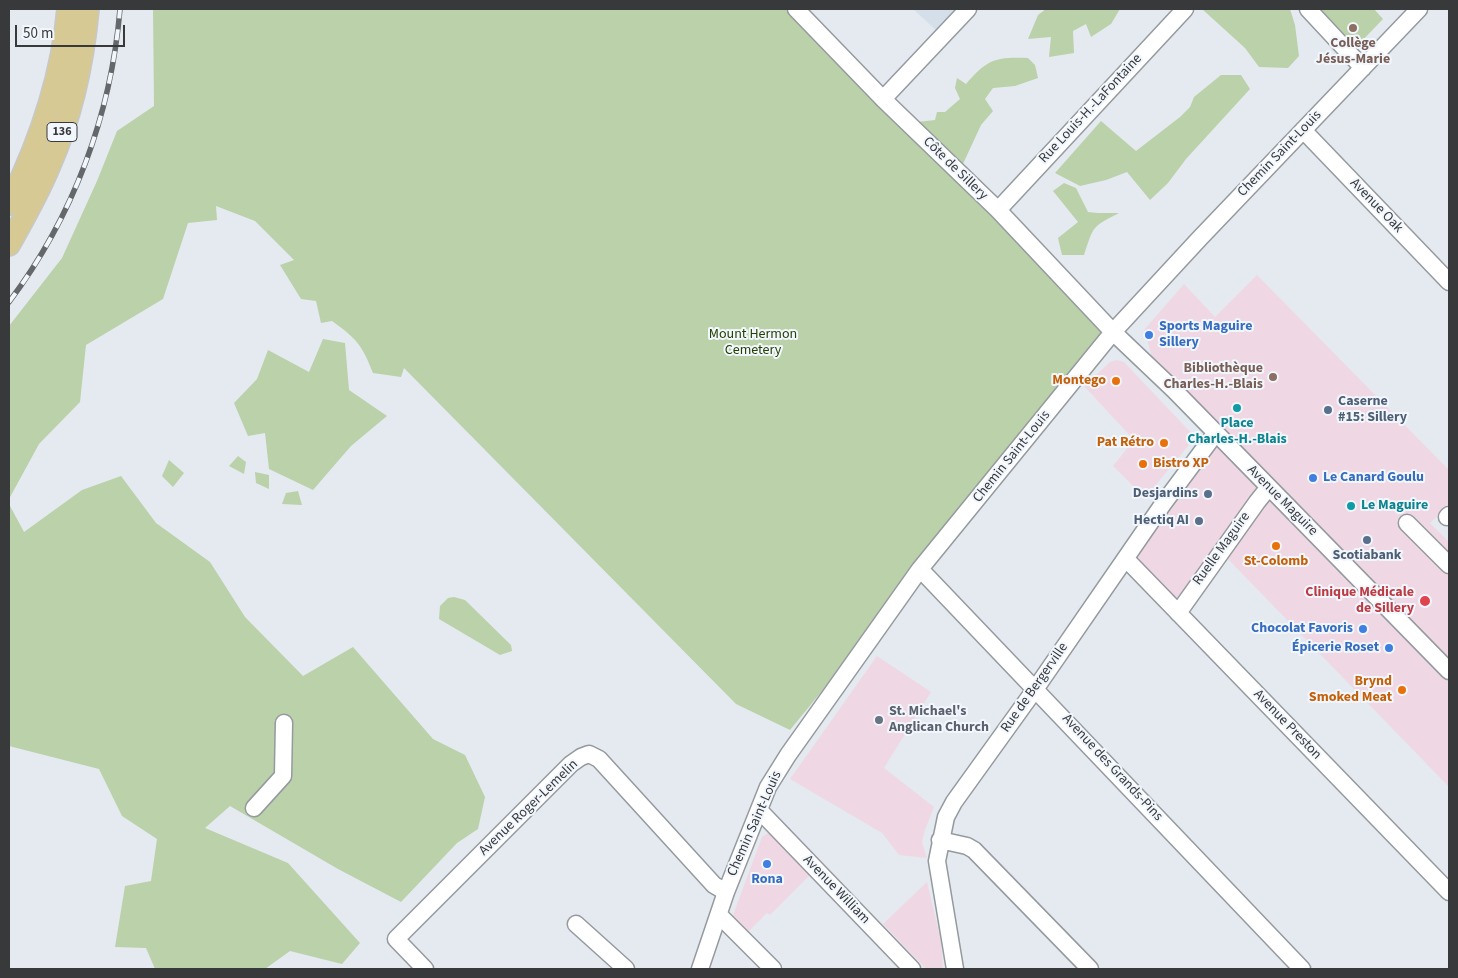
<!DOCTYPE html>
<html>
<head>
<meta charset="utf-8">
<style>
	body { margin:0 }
	#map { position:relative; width:1458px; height:978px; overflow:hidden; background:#e4eaf0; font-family:"Source Sans 3",sans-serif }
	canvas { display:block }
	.frame { position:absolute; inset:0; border:10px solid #37393b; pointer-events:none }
	.scale { position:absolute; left:15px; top:25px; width:110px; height:22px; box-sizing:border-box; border:2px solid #37393b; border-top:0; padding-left:6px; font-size:15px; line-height:18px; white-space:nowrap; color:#37393b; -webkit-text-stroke:4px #f2f7fd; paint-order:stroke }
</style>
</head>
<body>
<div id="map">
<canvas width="1458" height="978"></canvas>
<div class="frame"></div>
<div class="scale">50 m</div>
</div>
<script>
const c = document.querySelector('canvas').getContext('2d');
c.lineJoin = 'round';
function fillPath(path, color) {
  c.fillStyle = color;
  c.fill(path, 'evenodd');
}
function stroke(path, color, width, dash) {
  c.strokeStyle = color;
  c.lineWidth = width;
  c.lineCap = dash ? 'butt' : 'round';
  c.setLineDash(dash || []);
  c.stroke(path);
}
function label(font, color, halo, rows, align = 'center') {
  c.font = font + ' "Source Sans 3",sans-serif';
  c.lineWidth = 4;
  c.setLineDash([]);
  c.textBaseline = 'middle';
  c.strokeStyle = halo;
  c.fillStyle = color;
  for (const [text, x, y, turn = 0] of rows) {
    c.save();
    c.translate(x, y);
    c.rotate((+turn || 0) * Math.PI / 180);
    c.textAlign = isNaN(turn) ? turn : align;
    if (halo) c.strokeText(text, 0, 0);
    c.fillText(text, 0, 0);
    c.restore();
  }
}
const commercial = new Path2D(`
	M1257 275 1449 470V505L1430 523 1449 542V787L1226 557 1182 602 1126 559 1215 434 1157 373 1144 330 1184 284 1215 317Z
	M1117 360 1124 362 1194 436 1189 445 1145 498 1113 466 1134 440 1084 386 1110 362Z
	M877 656 931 692 884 768 934 807 925 830 922 842 927 858 899 855 882 833 790 779Z
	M768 833 772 835 811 874 770 915 767 913 748 932 733 915 762 837Z
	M927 882 941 941 943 967 941 969H926L883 924Z`);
const built = new Path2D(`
	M913 9H959L938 32Z`);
const green = new Path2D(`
	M153 9H795L908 123 935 120 937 112H945L960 99 955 88 957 78 966 84C988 59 995 57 1028 58L1035 65 1038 78 1015 86 993 88 985 99 993 111 981 125 962 166 1113 332 914 563 826 686 790 730 736 704 404 368 401 377 373 373C362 345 357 339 332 321L321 323 316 301 301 299 280 265 294 260 255 221 216 206 217 220 188 223 163 299 86 345 80 402 39 444 9 499V326L62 258 97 181 117 131 154 106Z
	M1046 9H1120L1111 24 1091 37 1086 24 1073 31 1074 53 1049 57 1051 37 1028 39 1038 15Z
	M1202 9H1290L1295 25 1299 56 1288 68 1259 67 1245 48Z
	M1320 9H1374L1383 19 1356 47Z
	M1221 75H1241L1250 89 1186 159 1168 183 1150 200 1127 172 1106 180 1080 186 1055 173 1101 121 1136 151 1180 117 1190 107 1194 97Z
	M1064 183 1076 188 1088 212 1098 213H1119C1092 227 1094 225 1084 255H1062L1058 238 1078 222 1053 191Z
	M323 339 345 343 349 390 387 416 351 446 313 490 269 469 265 433 248 436 234 403 257 379 268 350 309 372Z
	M238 456 246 462 244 474 229 466Z
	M169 460 184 473 173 487 162 476Z
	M255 472 269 475V489L256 483Z
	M121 476 156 523 210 562 245 617 303 676 353 647 433 739 465 755 485 797 478 829 457 843 401 902 338 869 230 806 205 828 288 863 360 943 342 964 290 951 265 969H155L146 948 115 947 125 886 151 881 157 839 122 816 99 769 9 746V504L24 532 82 490Z
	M298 491 302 505 282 504 286 493Z
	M454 597 465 600 511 645 512 651 500 655 439 619 440 606 448 598Z`);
const minor = new Path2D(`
	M796 9 883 99 998 210 1113 332 1174 390 1449 671
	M1308 9 1363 68
	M883 99 968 9
	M1303 130 1449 282
	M998 210 1185 9
	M1447 517 1449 515
	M1407 523 1449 565
	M1126 559 1449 892
	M920 569 1302 969
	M1178 613 1257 502 1269 487
	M254 808 283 776 284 723
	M759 810 912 969
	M940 840 967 846 974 850 1090 969
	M719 915 773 969
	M576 924 626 969
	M425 969 396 939 571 764 581 757 589 754 599 759 714 885 726 892
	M700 969 726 892 768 787 788 755 920 569 1113 332 1200 238 1419 9
	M955 969 937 861 946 817 954 802 1036 688 1163 504 1215 434`);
const major = new Path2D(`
	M9 204C40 142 62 78 68 9
	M9 245C23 220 38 194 49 167 71 118 83 63 88 9`);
const rail = new Path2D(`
	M9 302C73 217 111 116 120 9`);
const markers = [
	[1353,28,5,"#8d6e63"],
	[1149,335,5,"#3f7fe0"],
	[1273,377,5,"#8d6e63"],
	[1116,381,5,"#e8710a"],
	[1237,408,5,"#0f9aa8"],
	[1328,410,5,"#5c6f8a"],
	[1164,443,5,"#e8710a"],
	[1143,464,5,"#e8710a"],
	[1313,478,5,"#3f7fe0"],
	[1208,494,5,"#5c6f8a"],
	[1351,506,5,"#0f9aa8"],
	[1199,521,5,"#5c6f8a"],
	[1367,540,5,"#5c6f8a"],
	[1276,546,5,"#e8710a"],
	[1425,601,6,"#e0444e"],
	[1363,629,5,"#3f7fe0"],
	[1389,648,5,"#3f7fe0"],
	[1402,690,5,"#e8710a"],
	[879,720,5,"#6b7280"],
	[767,864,5,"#3f7fe0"]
];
const shields = [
	[62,132,30]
];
const shieldNames = [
	["136",62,132]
];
const educationNames = [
	["Collège",1353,44],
	["Jésus-Marie",1353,60],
	["Bibliothèque",1263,369,"right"],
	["Charles-H.-Blais",1263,385,"right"]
];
const streetNames = [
	["Rue Louis-H.-LaFontaine",1091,109,-47],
	["Chemin Saint-Louis",1280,154,-46],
	["Côte de Sillery",955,169,44],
	["Avenue Oak",1376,206,46],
	["Chemin Saint-Louis",1012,457,-51],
	["Avenue Maguire",1282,501,45],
	["Ruelle Maguire",1222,549,-54],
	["Rue de Bergerville",1035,688,-55],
	["Avenue Preston",1287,725,46],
	["Avenue des Grands-Pins",1112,768,47],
	["Avenue Roger-Lemelin",529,808,-44],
	["Chemin Saint-Louis",755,824,-66],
	["Avenue William",836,890,46]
];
const shopNames = [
	["Sports Maguire",1159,327],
	["Sillery",1159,343],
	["Le Canard Goulu",1323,478],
	["Chocolat Favoris",1353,629,"right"],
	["Épicerie Roset",1379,648,"right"],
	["Rona",767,880,"center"]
];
const parkNames = [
	["Mount Hermon",753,335],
	["Cemetery",753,351]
];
const foodNames = [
	["Montego",1106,381],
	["Pat Rétro",1154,443],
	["Bistro XP",1153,464,"left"],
	["St-Colomb",1276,562,"center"],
	["Brynd",1392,682],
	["Smoked Meat",1392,698]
];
const serviceNames = [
	["Caserne",1338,402,"left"],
	["#15: Sillery",1338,418,"left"],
	["Desjardins",1198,494],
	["Hectiq AI",1189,521],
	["Scotiabank",1367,556,"center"]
];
const cultureNames = [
	["Place",1237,424],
	["Charles-H.-Blais",1237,440],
	["Le Maguire",1361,506,"left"]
];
const healthNames = [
	["Clinique Médicale",1414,593],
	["de Sillery",1414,609]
];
const worshipNames = [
	["St. Michael's",889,712],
	["Anglican Church",889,728]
];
fillPath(commercial, '#efd8e3');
fillPath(built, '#d4dfea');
fillPath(green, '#bad1aa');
stroke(minor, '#959a9f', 19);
stroke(major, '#c7c8c8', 24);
stroke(minor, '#fff', 16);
stroke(major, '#d6c994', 21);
stroke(rail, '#65686b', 5.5);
stroke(rail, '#f2f7fd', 4, [11]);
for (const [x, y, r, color] of markers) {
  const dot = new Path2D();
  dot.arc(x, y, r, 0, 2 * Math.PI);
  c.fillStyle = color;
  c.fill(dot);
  stroke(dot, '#f2f7fd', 2);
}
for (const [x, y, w] of shields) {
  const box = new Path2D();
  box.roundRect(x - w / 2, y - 9.5, w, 19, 4);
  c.fillStyle = '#f2f7fd';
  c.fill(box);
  stroke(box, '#37393b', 1);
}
label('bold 12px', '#37393b', null, shieldNames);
label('bold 14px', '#785e54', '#f2f7fd', educationNames);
label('14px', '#37393b', '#f2f7fd', streetNames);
label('bold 14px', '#366cbe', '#f2f7fd', shopNames, 'left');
label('14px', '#224001', '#f2f7fd', parkNames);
label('bold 14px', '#c56008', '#f2f7fd', foodNames, 'right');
label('bold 14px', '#4e5e75', '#f2f7fd', serviceNames, 'right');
label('bold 14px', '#0d838f', '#f2f7fd', cultureNames);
label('bold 14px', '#be3a42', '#f2f7fd', healthNames, 'right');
label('bold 14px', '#5b616d', '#f2f7fd', worshipNames, 'left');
</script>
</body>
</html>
